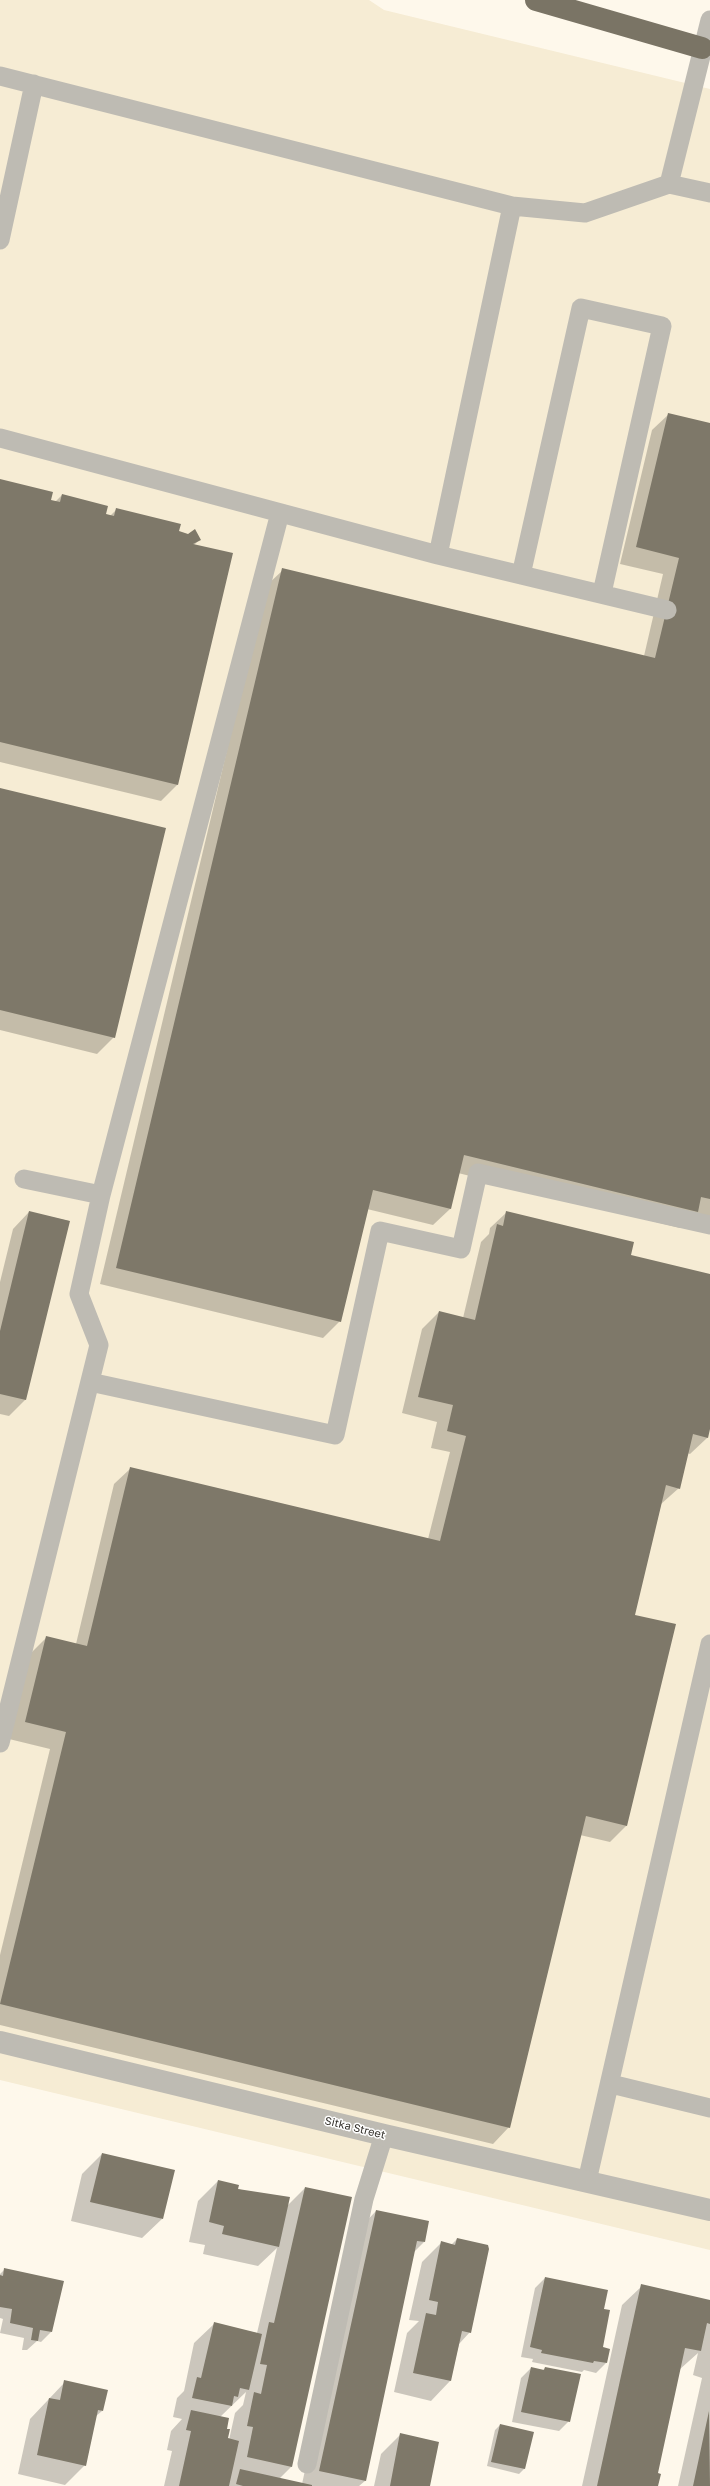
<!DOCTYPE html>
<html>
<head>
<meta charset="utf-8">
<style>
	body { margin:0 }
	canvas { display:block; background:#fef8eb }
</style>
</head>
<body>
<canvas width="710" height="2486"></canvas>
<script>
const c = document.querySelector('canvas').getContext('2d');
c.lineJoin = 'round';
function fillPath(path, color) {
  c.fillStyle = color;
  c.fill(path, 'evenodd');
}
function stroke(path, color, width, dash) {
  c.strokeStyle = color;
  c.lineWidth = width;
  c.lineCap = dash ? 'butt' : 'round';
  c.setLineDash(dash || []);
  c.stroke(path);
}
function label(font, color, halo, rows, align = 'center') {
  c.font = font + ' "Golos Text",sans-serif';
  c.lineWidth = 3;
  c.setLineDash([]);
  c.textBaseline = 'middle';
  c.strokeStyle = halo;
  c.fillStyle = color;
  for (const [text, x, y, turn = 0] of rows) {
    c.save();
    c.translate(x, y);
    c.rotate((+turn || 0) * Math.PI / 180);
    c.textAlign = isNaN(turn) ? turn : align;
    if (halo) c.strokeText(text, 0, 0);
    c.fillText(text, 0, 0);
    c.restore();
  }
}
const built = new Path2D(`
	M0 0H369L384 10 710 89V2250L0 2080Z`);
const shadow = new Path2D(`
	M669 414 710 424V1219L680 1228 458 1173 450 1209 433 1225 367 1209 340 1321 323 1338 100 1284 266 586 283 570 644 656 663 574 620 564 652 430Z
	M0 480 55 502 62 495 110 516 117 509 199 540 194 545 232 554 177 785 161 801 0 762Z
	M0 789 114 1037 97 1054 0 1030Z
	M29 1212 69 1221 25 1400 9 1416 0 1414V1282L13 1229Z
	M507 1212 629 1256 710 1275V1425L707 1438 690 1454 687 1453 679 1488 661 1504 634 1615 627 1825 610 1842 580 1835 509 2127 493 2144 0 2025V1955L50 1749 9 1739 30 1654 47 1637 76 1644 114 1484 131 1468 428 1539 450 1452 431 1448 437 1422 402 1413 422 1329 439 1312 463 1318 481 1242 489 1234 490 1228Z
	M102 2154 162 2219 142 2238 71 2221 82 2174Z
	M218 2181 286 2207 305 2188 291 2467 279 2479 302 2484 357 2231 376 2211 424 2242 414 2252 365 2481 359 2486H164L172 2451 167 2450 171 2431 182 2419 173 2417 177 2398 184 2391 194 2343 214 2324 257 2333 277 2248 258 2266 203 2254 205 2245 189 2242 198 2201ZM246 2392 243 2405 235 2413 229 2440 227 2439 226 2430 220 2417Z
	M457 2239 470 2332 459 2344 450 2381 431 2401 394 2392 407 2333 419 2321 409 2320 422 2262 442 2242 451 2245Z
	M5 2269 51 2332 41 2342 37 2341 27 2350H22L24 2338 0 2333 3 2319 0 2318V2274Z
	M545 2278 603 2310 602 2348 606 2363 596 2373 584 2370 582 2372 532 2362 533 2359 521 2357 535 2288Z
	M642 2286 710 2301V2486H678L702 2378 693 2375 698 2353 679 2370 656 2474 657 2486H582L622 2305Z
	M531 2368 543 2370 545 2368 569 2421 559 2431 512 2422 521 2378Z
	M65 2382 102 2411 95 2417 85 2465 65 2485 18 2474 30 2419Z
	M500 2425 533 2433 524 2469 519 2474 487 2466 495 2430Z
	M401 2434 429 2486H374L381 2454Z`);
const building = new Path2D(`
	M668 413 710 423V1199L701 1197 698 1212 464 1155 451 1209 373 1190 341 1322 116 1268 282 568 655 658 679 558 636 547Z
	M0 479 53 492 51 500 60 502 62 494 108 506 106 514 114 516 116 508 181 524 179 531 188 534 195 529 201 540 193 544 233 553 178 785 0 742Z
	M0 788 166 828 115 1038 0 1010Z
	M29 1211 70 1221 26 1400 0 1394V1331Z
	M506 1211 634 1242 631 1255 710 1274V1429L708 1438 693 1434 680 1489 666 1485 635 1615 676 1624 627 1826 586 1816 510 2128 0 2004 66 1732 25 1722 46 1636 87 1646 130 1467 440 1541 466 1436 447 1431 453 1405 418 1397 439 1311 475 1320 497 1224 503 1226Z
	M102 2153 175 2170 163 2219 90 2202Z
	M218 2180 239 2185 238 2189 290 2197 279 2247 222 2234 224 2226 209 2222Z
	M305 2187 352 2197 292 2467 247 2457 253 2427 247 2426 254 2392 261 2394 267 2365 260 2364 269 2322 274 2323Z
	M376 2210 429 2221 425 2242 417 2241 366 2481 319 2471Z
	M457 2238 488 2245 489 2249 471 2333 462 2331 451 2381 413 2373 426 2313 436 2315 438 2302 429 2300 441 2241 455 2245Z
	M4 2268 64 2281 52 2332 40 2330 38 2341 31 2340 33 2328 10 2323 12 2309 0 2307V2275L3 2276Z
	M545 2277 608 2290 604 2309 610 2310 603 2347 610 2349 607 2363 594 2361 593 2363 541 2353 542 2350 530 2347Z
	M641 2284 710 2300V2324L707 2323 701 2351 685 2348 658 2473 661 2474 658 2486H597Z
	M214 2322 262 2334 249 2390 240 2388 238 2397 234 2396 232 2406 192 2398 197 2377 201 2378Z
	M531 2367 544 2370 545 2367 581 2374 570 2422 521 2412Z
	M64 2380 108 2390 103 2411 98 2410 86 2466 37 2455 49 2398 60 2400Z
	M191 2410 229 2418 227 2429H230L228 2438 239 2441 229 2486H179L191 2431 186 2430Z
	M709 2411 710 2486H693Z
	M500 2424 534 2432 525 2469 491 2462Z
	M400 2433 439 2442 430 2486H390Z
	M240 2469 312 2485V2486H243L236 2484Z`);
const lane = new Path2D(`
	M0 76 512 206 585 213 669 184 710 20
	M669 184 710 193
	M0 240 34 84
	M0 438 438 555 667 610
	M438 555 512 206
	M521 575 581 308 662 326 602 593
	M101 1195 280 513
	M90 1382 335 1435 380 1231 461 1249 478 1173 710 1225
	M0 1743 99 1345 79 1294 101 1195 24 1179
	M611 2084 710 2108
	M587 2181 710 1644
	M307 2464 364 2199 384 2135`);
const street = new Path2D(`
	M0 2042 384 2135 710 2210`);
const highway = new Path2D(`
	M536 0 702 48`);
const streetNames = [
	["Sitka Street",355,2128,14]
];
fillPath(built, '#f6ecd4');
fillPath(shadow, '#0003');
fillPath(building, '#7e7869');
stroke(lane, '#bebbb3', 19);
stroke(street, '#bebbb3', 22);
stroke(highway, '#7a7465', 22);
label('11px', '#322f29', '#fff', streetNames);
</script>
</body>
</html>
